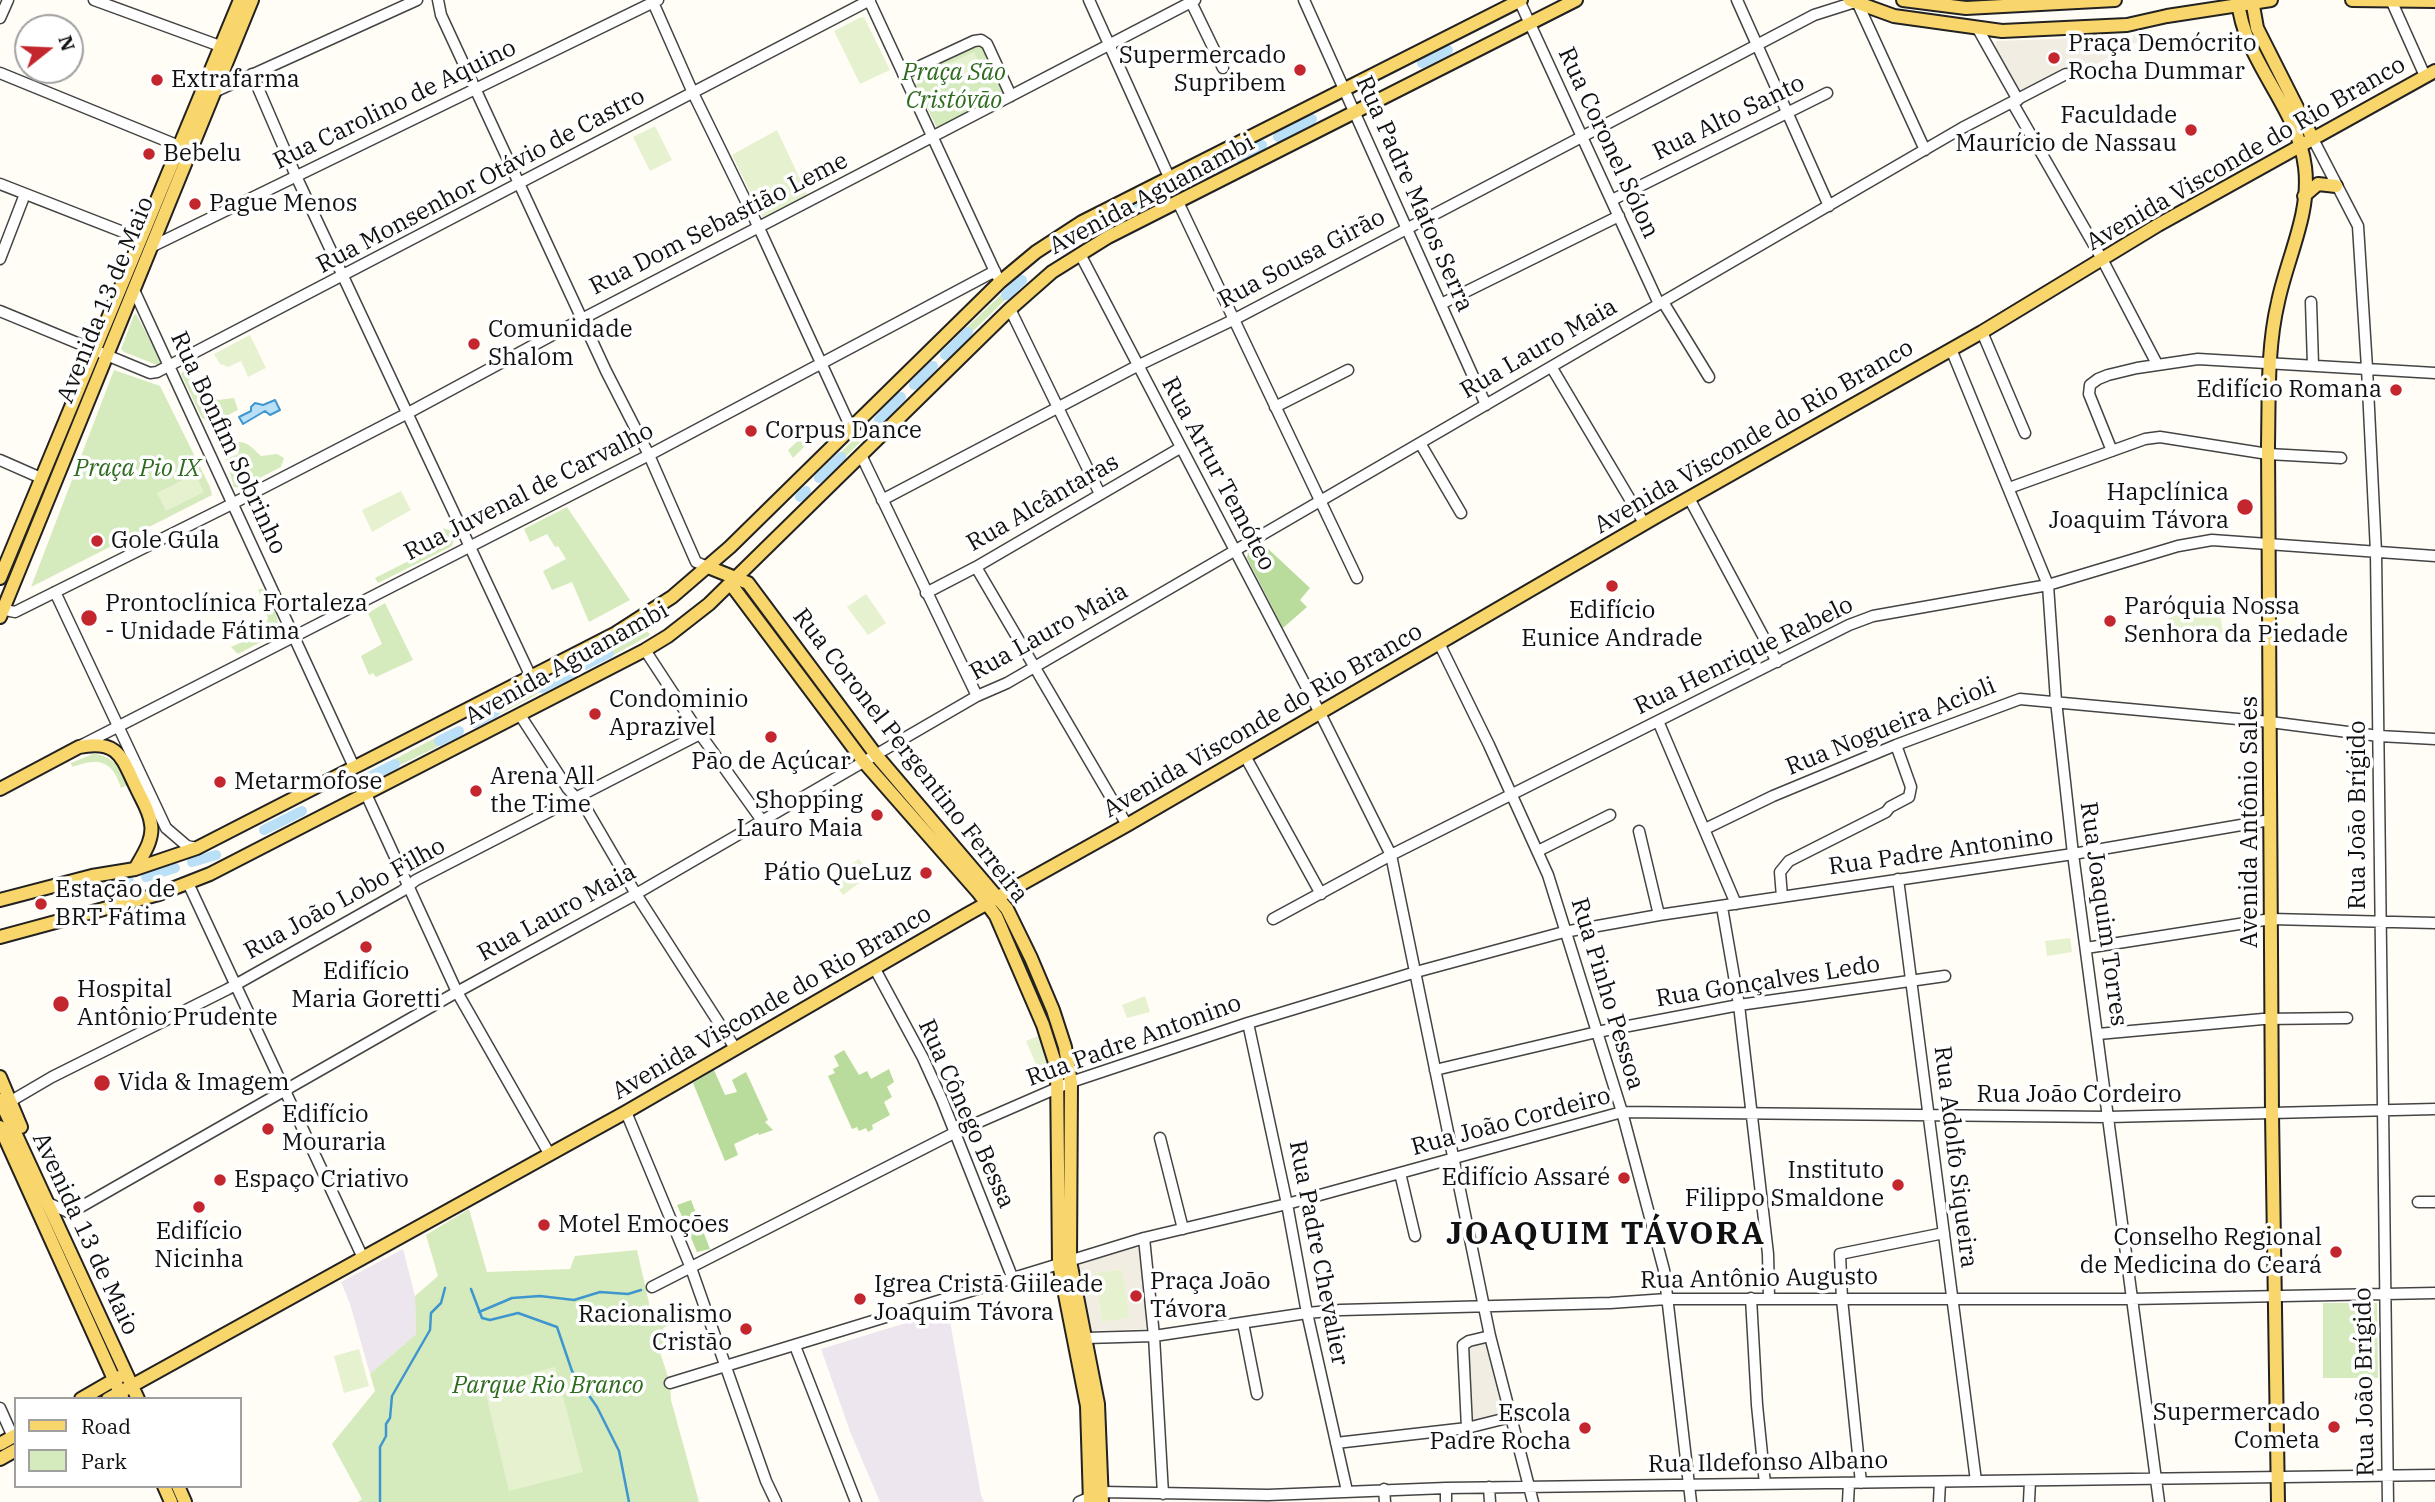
<!DOCTYPE html>
<html>
<head>
<meta charset="utf-8">
<style>
	body { margin:0 }
	#map { position:relative; width:2435px; height:1502px; overflow:hidden; background:#fffdf5; font-family:"IBM Plex Serif",serif }
	canvas { display:block }
	.legend { position:absolute; left:14px; top:1397px; width:228px; height:91px; box-sizing:border-box; background:#fff; border:2px solid #a0a0a0; margin:0; padding:9px 12px; list-style:none; font-size:21px; color:#111 }
	.legend li { display:flex; align-items:center; gap:14px; height:35px }
	.legend b { width:35px; border:2px solid #a0a0a0 }
	.north { position:absolute; left:14px; top:14px; width:70px; height:70px; box-sizing:border-box; background:#fff; border:2px solid #a0a0a0; border-radius:50%; rotate:72deg; font-size:19px; font-weight:700; line-height:28px; text-align:center; color:#111 }
	.north::after { content:''; display:block; margin:auto; width:24px; height:32px; background:#c4262e; clip-path:polygon(50% 0,100% 100%,50% 72%,0 100%) }
</style>
</head>
<body>
<div id="map">
<canvas width="2435" height="1502"></canvas>
<ul class="legend">
<li><b style="height:9px;background:#f9d66b"></b>Road</li>
<li><b style="height:19px;background:#d5ebbd"></b>Park</li>
</ul>
<div class="north">N</div>
</div>
<script>
const c = document.querySelector('canvas').getContext('2d');
c.lineJoin = 'round';
function fillPath(path, color) {
  c.fillStyle = color;
  c.fill(path, 'evenodd');
}
function stroke(path, color, width, dash) {
  c.strokeStyle = color;
  c.lineWidth = width;
  c.lineCap = dash ? 'butt' : 'round';
  c.setLineDash(dash || []);
  c.stroke(path);
}
function label(font, color, halo, rows, align = 'center') {
  c.font = font + ' "IBM Plex Serif",serif';
  c.lineWidth = 7;
  c.setLineDash([]);
  c.textBaseline = 'middle';
  c.strokeStyle = halo;
  c.fillStyle = color;
  for (const [text, x, y, turn = 0] of rows) {
    c.save();
    c.translate(x, y);
    c.rotate((+turn || 0) * Math.PI / 180);
    c.textAlign = isNaN(turn) ? turn : align;
    if (halo) c.strokeText(text, 0, 0);
    c.fillText(text, 0, 0);
    c.restore();
  }
}
const industrial = new Path2D(`
	M403 1249 415 1296 416 1334 370 1374 350 1304 341 1282Z
	M948 1310 981 1495 984 1502H880L851 1434 821 1349Z`);
const green = new Path2D(`
	M981 42 1006 91 937 128 911 75Z
	M1004 292 1008 297 970 334 965 329Z
	M136 314 160 359V364L157 365 124 352 121 349 134 315Z
	M114 370 160 386 210 487 212 495 31 587Z
	M183 370 218 400 234 398 238 410C227 415 214 425 202 418L181 374Z
	M877 417 881 422 843 459 839 454Z
	M818 422 823 428 793 458 788 450Z
	M237 442C248 441 253 449 261 456L277 454 284 458 281 467 240 488 234 487 226 459 238 454 239 450 235 444Z
	M567 507 630 600 589 622 572 582 552 590 543 571 566 559 558 546 555 547 547 534 530 542 524 529Z
	M443 528 451 531 454 539 452 546 378 583 375 578 448 541Z
	M258 589H263C270 602 283 620 276 634L238 654 231 647 263 633 268 618Z
	M385 603 413 660 376 677 373 673 369 675 361 656 382 644 368 613Z
	M645 628 650 635 610 657 607 650Z
	M540 684 543 691 496 716 492 708Z
	M437 737 441 745 396 767 393 760Z
	M93 754C112 755 121 768 128 785L121 788C112 759 98 758 72 767L71 763Z
	M469 1209 487 1272 570 1269 575 1256 637 1250 652 1316 665 1315 669 1325 663 1328 668 1341 658 1346 670 1383 671 1400 699 1502H358L362 1499 332 1444 375 1391 370 1374 416 1334 415 1296 438 1276 426 1235Z
	M2323 1303H2377L2378 1378H2323Z`);
const forest = new Path2D(`
	M1263 544 1310 588 1300 600 1307 607 1283 628 1247 558 1248 553Z
	M844 1050 859 1075 867 1071 871 1079 889 1069 894 1082 887 1087 892 1097 884 1102 890 1115 872 1125 873 1129 868 1132 866 1128 859 1131 857 1127 852 1129 828 1076 835 1073 833 1069 839 1066 834 1056Z
	M714 1070 725 1095 737 1092 732 1080 746 1072 768 1120 765 1122 773 1130 759 1135 758 1133 734 1144 738 1155 725 1161 693 1083Z
	M691 1200 710 1249 697 1252 677 1205Z`);
const pitch = new Path2D(`
	M864 17 890 70 860 84 834 31 859 18Z
	M974 52 982 68 955 82 946 65Z
	M655 126 672 160 650 171 633 137Z
	M777 130 808 196 763 218 732 155Z
	M250 335 266 368 248 377 241 361 228 367 220 364 214 354Z
	M195 474 204 492 166 511 157 493Z
	M401 491 411 510 372 532 362 510Z
	M866 594 886 623 868 635 847 607Z
	M2218 600 2223 633 2173 641 2167 608Z
	M859 859 870 875 843 895 831 878Z
	M2070 938 2072 952 2047 956 2045 941Z
	M1145 996 1150 1012 1127 1018 1122 1005Z
	M1038 1036 1047 1063 1037 1067 1026 1041Z
	M1123 1269 1130 1318 1102 1322 1094 1273Z
	M359 1349 369 1386 344 1393 334 1356Z
	M555 1367 583 1472 509 1491 484 1386Z`);
const plaza = new Path2D(`
	M2151 30 2152 34 2072 77 2066 66 2026 90 2016 91 1995 49 1996 41 2109 37 2110 42 2124 41 2133 38V35Z
	M1136 1247 1141 1250 1147 1326 1145 1329 1091 1331 1079 1270 1080 1265 1083 1262ZM1122 1269 1130 1317 1102 1322 1094 1273Z
	M1485 1342 1503 1414 1471 1421 1469 1349 1471 1345Z`);
const water = new Path2D(`
	M275 400 280 410 270 415 265 411 243 424 239 417 251 411V407L255 403 263 405Z`);
const stream = new Path2D(`
	M471 1289 482 1318 490 1320 518 1313 557 1327 572 1371 597 1407 619 1451 629 1502
	M479 1312 512 1298 540 1296 574 1300 600 1292 628 1294 641 1290
	M380 1502V1447L386 1436V1424L390 1418 392 1396 430 1330 431 1313 441 1303 445 1288`);
const canal = new Path2D(`
	M1422 63 1448 50
	M1278 137 1312 119
	M1238 157 1262 145
	M1194 179 1222 165
	M1121 216 1145 203
	M1083 236 1105 224
	M1060 250 1068 245
	M1006 295 1022 280
	M945 355 968 332
	M914 385 933 366
	M879 420 901 397
	M819 478 841 457
	M800 497 806 491
	M585 665 609 653
	M542 688 570 674
	M474 723 495 712
	M439 741 459 731
	M349 787 395 764
	M264 830 302 811
	M192 862 216 855
	M146 877 175 868
	M107 886 129 881`);
const minor = new Path2D(`
	M94 0 220 46
	M438 0 441 15 606 371 649 455 696 562 708 567
	M652 0 693 93 759 228 851 428
	M869 0 997 276
	M1089 0 1169 177
	M1304 0 1486 405
	M1519 0 1659 304
	M1737 0 1829 206
	M2391 0 2425 76
	M1191 2 1223 68
	M1858 4 1925 150
	M0 18 8 0
	M1978 29 2018 100
	M0 73 179 146
	M252 74 296 176 531 677
	M903 74 974 41 981 40 987 44 1011 96
	M214 92 417 0
	M2012 102 2102 259 2157 364
	M2313 139 2358 226 2367 368 2376 552 2388 1502
	M0 184 141 239
	M1612 200 1827 93
	M1178 202 1357 578
	M151 247 658 0
	M1080 254 1320 713 1391 855 1490 1336 1533 1502
	M0 259 25 194
	M134 290 354 767
	M1663 302 1709 377
	M2311 302 2313 365
	M1441 304 1619 216
	M1010 309 1100 494
	M0 311 150 373 157 372 870 0
	M1982 332 2025 433
	M1951 349 2048 585 2056 701 2073 854 2159 1502
	M1552 368 1644 523
	M1275 407 1348 370
	M1420 443 1461 513
	M2112 451 2089 394 2090 385 2098 379 2108 375 2137 368 2198 359 2435 373
	M861 455 977 696
	M0 460 41 478
	M2009 488 2145 439 2160 437 2268 454 2341 458
	M1689 498 1777 662
	M882 500 1137 366 1233 320 1814 15 1855 2
	M976 567 1127 825
	M55 592 166 828 187 846 197 848
	M926 593 976 567 1180 448
	M0 609 15 612 224 508 408 413 582 319 1195 0
	M1439 643 1489 745 1548 875 1622 1112 1664 1270 1691 1502
	M645 650 700 734 763 822
	M520 715 568 789 587 810 636 894 735 1048
	M1658 721 1736 904
	M82 745 649 455 995 271
	M1245 756 1321 894
	M366 794 457 992 550 1155
	M1705 829 1773 796 1896 745 2020 699 2270 722 2379 736 2435 739
	M1639 831 1659 915
	M1538 851 1610 815
	M1898 879 1976 1481
	M188 883 363 1258
	M1782 897 1780 872 1789 861 1886 812 1890 807 1909 797 1911 787 1896 745
	M1722 907 1739 1005 1768 1254 1769 1298
	M1273 919 1391 855 1849 625 1873 616 2048 585 2178 546 2212 540 2435 556
	M2086 948 2271 919 2435 923
	M875 969 923 1058 942 1100 1013 1279
	M1248 1023 1287 1204 1307 1313 1347 1491
	M2098 1034 2263 1019 2347 1018
	M1435 1070 1597 1032 1739 1005 1945 976
	M11 1101 52 1077 228 989 402 891 416 880 700 734
	M626 1112 691 1268 766 1481 776 1502
	M1160 1138 1183 1229
	M1400 1173 1415 1236
	M2418 1202H2435
	M48 1203 68 1212 77 1209 457 992 636 894 977 696 1007 683 1962 128 2066 74
	M1144 1238 1154 1336 1163 1494
	M652 1287 956 1132 1071 1082 1248 1023 1416 972 1564 932 1659 915 2073 854 2270 820
	M1751 1298 1757 1405 1765 1484
	M1243 1323 1257 1394
	M1086 1338 1154 1336 1307 1313 1341 1310 1610 1303 1667 1299H2131L2435 1293
	M795 1346 856 1502
	M670 1383 1144 1238 1287 1204 1622 1112 2108 1117 2435 1109
	M0 1408 13 1437
	M1467 1428 1463 1345 1469 1341 1490 1336
	M1336 1443 1467 1428 1511 1417
	M1861 1483 1842 1299 1840 1254 1944 1233
	M1489 1487 1490 1502
	M1446 1488V1502
	M1384 1489 1385 1502
	M1079 1502 1102 1492 1268 1495 1446 1488 2435 1475
	M1848 1502 1849 1483
	M1939 1502 1940 1482
	M2029 1502 2030 1481`);
const major = new Path2D(`
	M1850 0 1894 16 2002 31 2127 25 2167 16 2271 0
	M1903 0 1966 8 2115 0
	M2238 0C2243 61 2298 107 2305 167 2311 213 2287 258 2278 302 2267 348 2269 398 2268 445L2272 1114 2278 1502
	M2252 0 2257 28 2313 139
	M2352 0 2435 1
	M2304 196 2318 184 2336 186
	M708 567 748 583 876 755 1007 909 1031 958 1053 1010 1065 1047 1071 1082 1070 1261 1098 1404 1102 1502
	M0 578 240 0
	M730 583 864 762 978 892 996 916 1043 1025 1057 1069 1059 1264 1087 1406 1090 1502
	M0 617 252 0
	M0 789 79 747C120 739 122 759 137 789 142 800 150 812 151 824 154 840 142 856 135 869
	M0 900 92 876 135 869 197 848 616 633 672 597 730 547 1000 282 1036 252 1082 222 1521 0
	M0 937 159 894 210 874 645 650 668 636 709 604 1010 309 1052 272 1108 237 1576 0
	M0 1077 21 1127
	M0 1100 138 1399
	M0 1127 122 1397
	M81 1399 119 1377
	M108 1399 626 1112 966 915 1127 825 1659 515 1982 332 2158 225 2435 71
	M0 1444 16 1435
	M0 1459 16 1450
	M164 1486 171 1502
	M178 1486 185 1502`);
const markers = [
	[2054,58,7,"#c4262e"],
	[1300,70,7,"#c4262e"],
	[157,80,7,"#c4262e"],
	[2191,130,7,"#c4262e"],
	[149,154,7,"#c4262e"],
	[195,204,7,"#c4262e"],
	[474,344,7,"#c4262e"],
	[2396,390,7,"#c4262e"],
	[751,431,7,"#c4262e"],
	[2245,507,9,"#c4262e"],
	[97,541,7,"#c4262e"],
	[1612,586,7,"#c4262e"],
	[89,618,9,"#c4262e"],
	[2110,621,7,"#c4262e"],
	[595,714,7,"#c4262e"],
	[771,737,7,"#c4262e"],
	[220,782,7,"#c4262e"],
	[476,791,7,"#c4262e"],
	[877,815,7,"#c4262e"],
	[926,873,7,"#c4262e"],
	[41,904,7,"#c4262e"],
	[366,947,7,"#c4262e"],
	[61,1004,9,"#c4262e"],
	[102,1083,9,"#c4262e"],
	[268,1129,7,"#c4262e"],
	[1624,1178,7,"#c4262e"],
	[220,1180,7,"#c4262e"],
	[1898,1185,7,"#c4262e"],
	[199,1207,7,"#c4262e"],
	[544,1225,7,"#c4262e"],
	[2336,1252,7,"#c4262e"],
	[1136,1296,7,"#c4262e"],
	[860,1299,7,"#c4262e"],
	[746,1329,7,"#c4262e"],
	[2334,1427,7,"#c4262e"],
	[1585,1428,7,"#c4262e"]
];
const poiNames = [
	["Praça Demócrito",2068,44],
	["Rocha Dummar",2068,72],
	["Supermercado",1286,56,"right"],
	["Supribem",1286,84,"right"],
	["Extrafarma",171,80],
	["Faculdade",2177,116,"right"],
	["Maurício de Nassau",2177,144,"right"],
	["Bebelu",163,154],
	["Pague Menos",209,204],
	["Comunidade",488,330],
	["Shalom",488,358],
	["Edifício Romana",2382,390,"right"],
	["Corpus Dance",765,431],
	["Hapclínica",2229,493,"right"],
	["Joaquim Távora",2229,521,"right"],
	["Gole Gula",111,541],
	["Prontoclínica Fortaleza",105,604],
	["- Unidade Fátima",105,632],
	["Paróquia Nossa",2124,607],
	["Senhora da Piedade",2124,635],
	["Edifício",1612,611,"center"],
	["Eunice Andrade",1612,639,"center"],
	["Condominio",609,700],
	["Aprazivel",609,728],
	["Pão de Açúcar",771,762,"center"],
	["Arena All",490,777],
	["the Time",490,805],
	["Metarmofose",234,782],
	["Shopping",863,801,"right"],
	["Lauro Maia",863,829,"right"],
	["Pátio QueLuz",912,873,"right"],
	["Estação de",55,890],
	["BRT Fátima",55,918],
	["Edifício",366,972,"center"],
	["Maria Goretti",366,1000,"center"],
	["Hospital",77,990],
	["Antônio Prudente",77,1018],
	["Vida & Imagem",118,1083],
	["Edifício",282,1115],
	["Mouraria",282,1143],
	["Instituto",1884,1171,"right"],
	["Filippo Smaldone",1884,1199,"right"],
	["Edifício Assaré",1610,1178,"right"],
	["Espaço Criativo",234,1180],
	["Motel Emoções",558,1225],
	["Edifício",199,1232,"center"],
	["Nicinha",199,1260,"center"],
	["Conselho Regional",2322,1238,"right"],
	["de Medicina do Ceará",2322,1266,"right"],
	["Praça João",1150,1282],
	["Távora",1150,1310],
	["Igrea Cristã Giileade",874,1285],
	["Joaquim Távora",874,1313],
	["Racionalismo",732,1315,"right"],
	["Cristão",732,1343,"right"],
	["Supermercado",2320,1413,"right"],
	["Cometa",2320,1441,"right"],
	["Escola",1571,1414,"right"],
	["Padre Rocha",1571,1442,"right"]
];
const parkNames = [
	["Praça São",954,73],
	["Cristóvão",954,101],
	["Praça Pio IX",137,469],
	["Parque Rio Branco",548,1386]
];
const streetNames = [
	["Rua Carolino de Aquino",395,105,-26],
	["Rua Alto Santo",1729,118,-26],
	["Rua Coronel Sólon",1608,143,65],
	["Avenida Visconde do Rio Branco",2246,154,-30],
	["Rua Monsenhor Otávio de Castro",481,181,-28],
	["Rua Padre Matos Serra",1414,194,66],
	["Avenida Aguanambi",1152,195,-28],
	["Rua Dom Sebastião Leme",719,224,-27],
	["Rua Sousa Girão",1302,259,-28],
	["Avenida 13 de Maio",106,300,-68],
	["Rua Lauro Maia",1539,349,-30],
	["Avenida Visconde do Rio Branco",1754,437,-30],
	["Rua Bonfim Sobrinho",228,443,65],
	["Rua Artur Temóteo",1218,474,62],
	["Rua Juvenal de Carvalho",529,492,-27],
	["Rua Alcântaras",1043,503,-30],
	["Rua Lauro Maia",1049,632,-29],
	["Rua Henrique Rabelo",1744,656,-26],
	["Avenida Aguanambi",567,664,-29],
	["Avenida Visconde do Rio Branco",1263,721,-30],
	["Rua Nogueira Acioli",1891,727,-22],
	["Rua Coronel Pergentino Ferreira",910,756,52],
	["Rua João Brígido",2358,815,-90],
	["Avenida Antônio Sales",2250,822,-90],
	["Rua Padre Antonino",1941,852,-8],
	["Rua João Lobo Filho",345,899,-29],
	["Rua Lauro Maia",557,913,-29],
	["Rua Joaquim Torres",2103,914,82],
	["Rua Gonçalves Ledo",1768,982,-9],
	["Rua Pinho Pessoa",1607,994,73],
	["Avenida Visconde do Rio Branco",772,1003,-30],
	["Rua Padre Antonino",1134,1041,-20],
	["Rua João Cordeiro",2079,1095],
	["Rua Cônego Bessa",966,1114,66],
	["Rua João Cordeiro",1511,1122,-15],
	["Rua Adolfo Siqueira",1955,1157,83],
	["Avenida 13 de Maio",85,1234,65],
	["Rua Padre Chevalier",1318,1253,79],
	["Rua Antônio Augusto",1759,1279,-1],
	["Rua João Brígido",2365,1382,-91],
	["Rua Ildefonso Albano",1768,1463,-1]
];
const districtNames = [
	["JOAQUIM TÁVORA",1606,1235]
];
fillPath(industrial, '#eee6ef');
fillPath(green, '#d5ebbd');
fillPath(forest, '#b9dc9c');
fillPath(pitch, '#e6f2cf');
fillPath(plaza, '#f1ede2');
fillPath(water, '#b9e0f7');
stroke(water, '#3f96cf', 2);
stroke(stream, '#3f96cf', 2.5);
stroke(canal, '#b9e0f7', 10);
stroke(minor, '#444', 13);
stroke(major, '#222', 16);
stroke(minor, '#fff', 10);
stroke(major, '#f9d66b', 12);
for (const [x, y, r, color] of markers) {
  const dot = new Path2D();
  dot.arc(x, y, r, 0, 2 * Math.PI);
  c.fillStyle = color;
  c.fill(dot);
  stroke(dot, '#fff', 2.5);
}
label('24px', '#111', '#fff', poiNames, 'left');
label('italic 24px', '#2f6b1f', '#fff', parkNames);
label('24px', '#111', '#fff', streetNames);
c.letterSpacing = '2px';
label('bold 32px', '#111', '#fff', districtNames);
c.letterSpacing = '0px';
</script>
</body>
</html>
